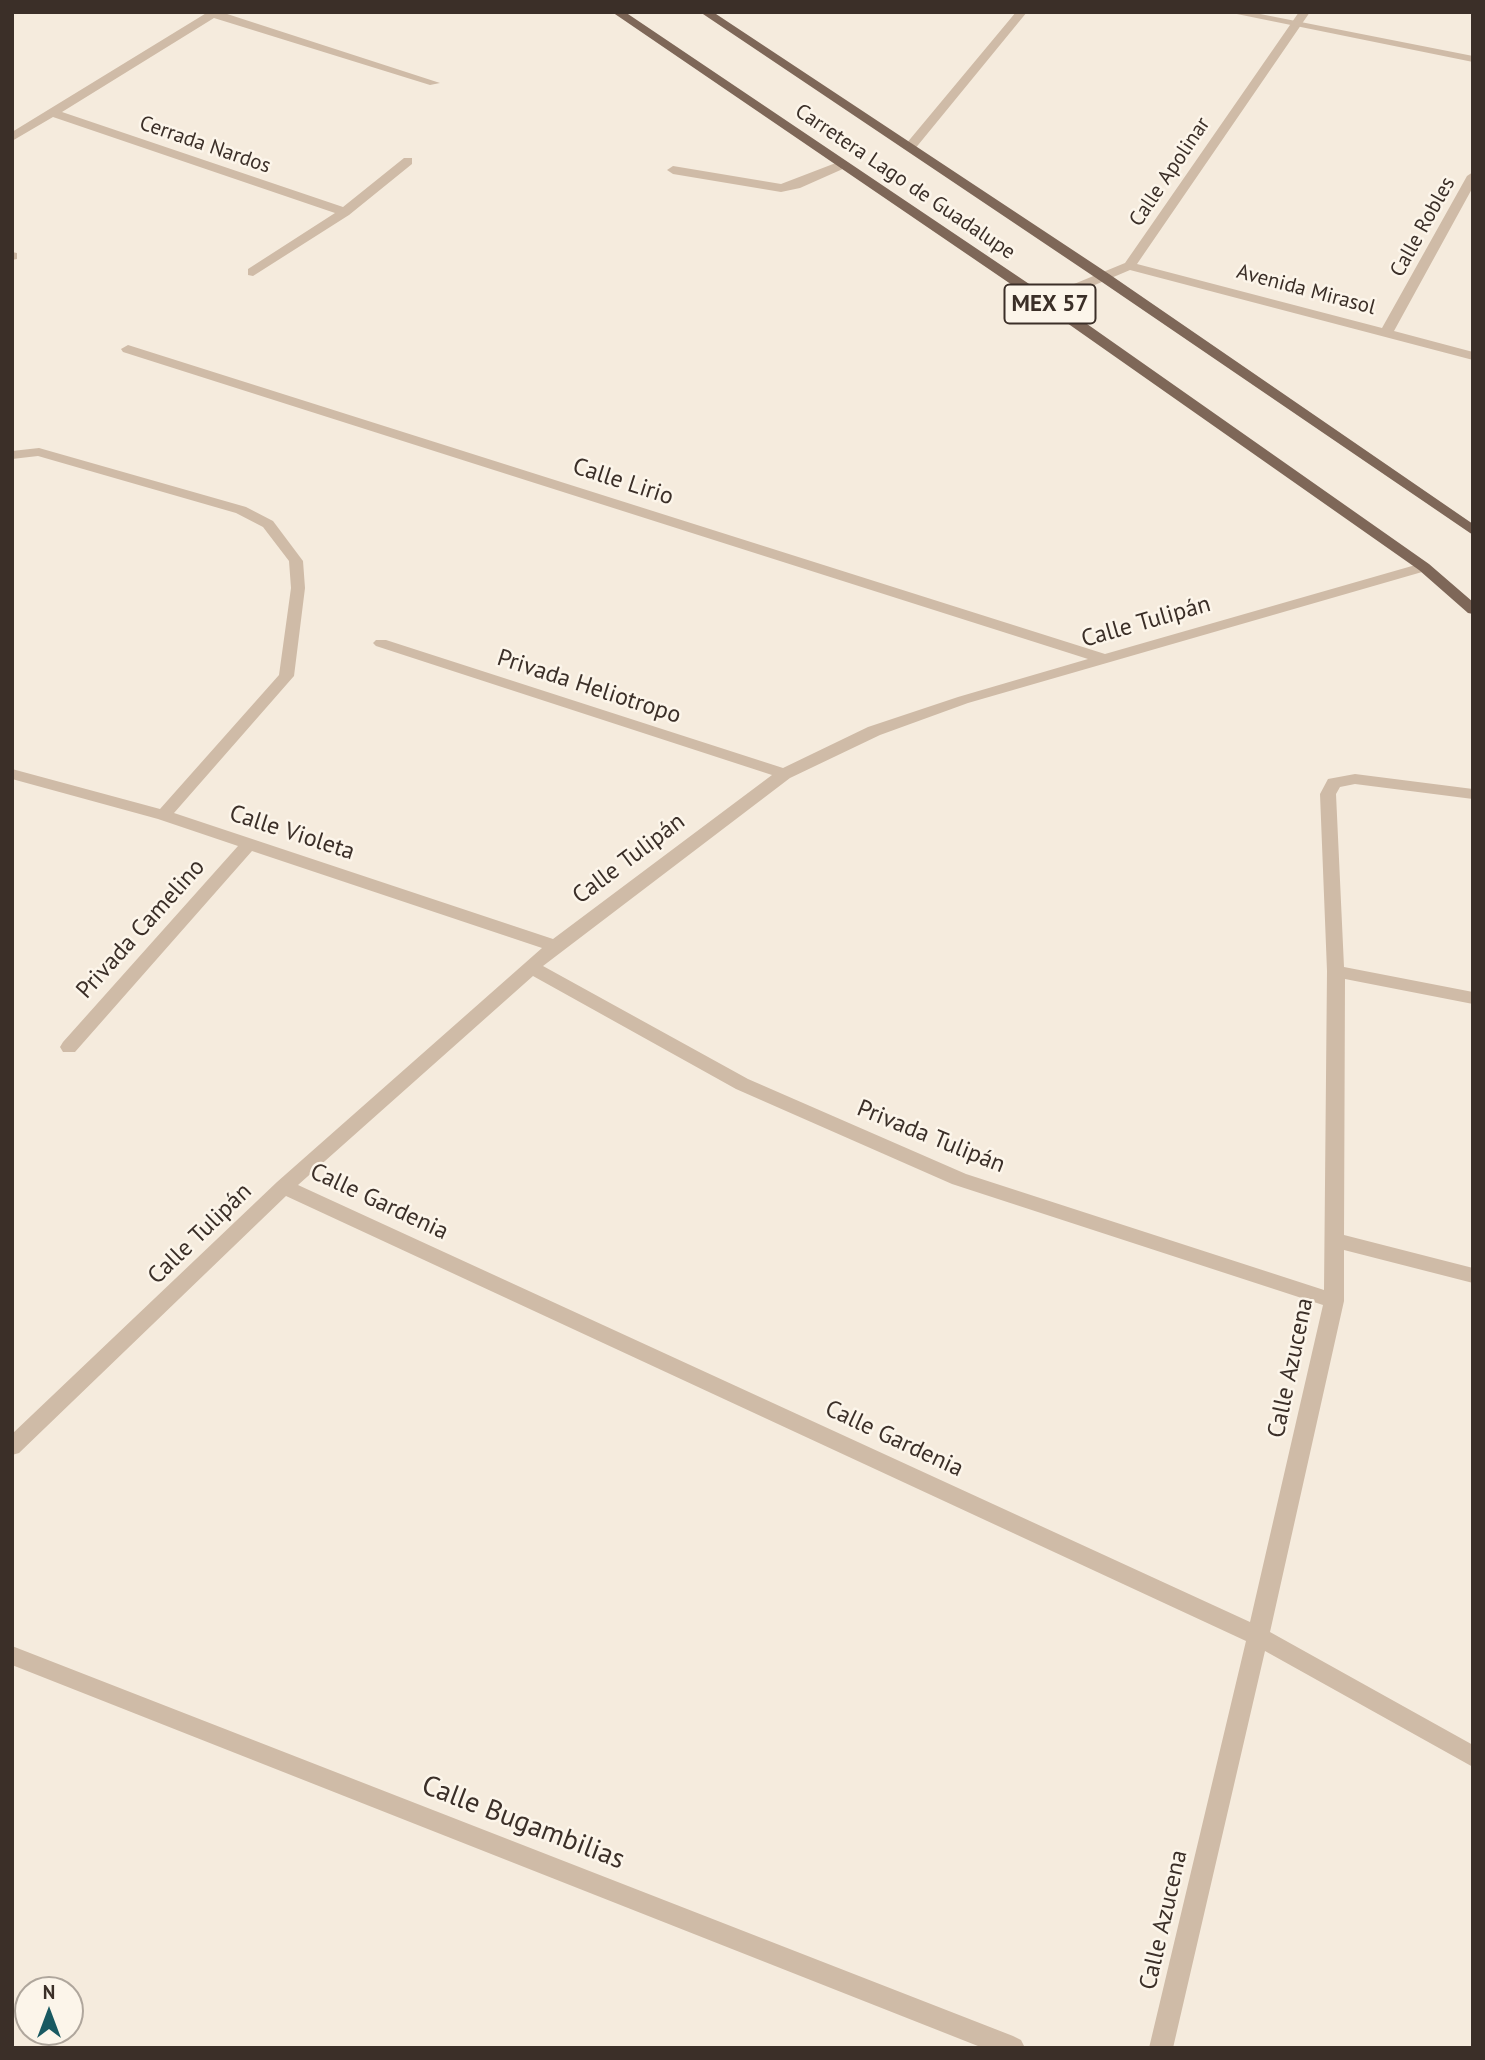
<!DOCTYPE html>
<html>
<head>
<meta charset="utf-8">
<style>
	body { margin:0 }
	#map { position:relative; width:1485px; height:2060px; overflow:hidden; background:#f5ebdd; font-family:"PT Sans",sans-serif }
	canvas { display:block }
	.frame { position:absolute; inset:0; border:14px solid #3b2f28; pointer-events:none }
	.north { position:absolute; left:14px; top:1976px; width:70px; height:70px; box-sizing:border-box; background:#fcf5ea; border:2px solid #afa69c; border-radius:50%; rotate:0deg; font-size:19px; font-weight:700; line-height:28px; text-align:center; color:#3b2f28 }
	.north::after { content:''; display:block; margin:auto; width:24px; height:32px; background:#195961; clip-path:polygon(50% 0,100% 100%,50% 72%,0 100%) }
</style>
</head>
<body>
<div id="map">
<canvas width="1485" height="2060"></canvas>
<div class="frame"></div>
<div class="north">N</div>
</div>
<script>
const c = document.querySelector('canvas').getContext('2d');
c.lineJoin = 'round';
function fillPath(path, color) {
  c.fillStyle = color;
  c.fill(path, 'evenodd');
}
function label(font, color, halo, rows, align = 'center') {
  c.font = font + ' "PT Sans",sans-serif';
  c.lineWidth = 5;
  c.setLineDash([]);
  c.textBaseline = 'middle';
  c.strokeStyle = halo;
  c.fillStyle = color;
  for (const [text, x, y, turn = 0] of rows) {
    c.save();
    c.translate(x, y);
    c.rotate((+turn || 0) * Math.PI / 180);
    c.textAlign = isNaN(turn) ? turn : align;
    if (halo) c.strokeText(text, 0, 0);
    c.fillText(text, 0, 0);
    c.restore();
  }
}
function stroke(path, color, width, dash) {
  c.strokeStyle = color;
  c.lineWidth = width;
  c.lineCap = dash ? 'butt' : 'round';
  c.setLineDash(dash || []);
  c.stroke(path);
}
const minor = new Path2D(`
	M208 12H221L440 83 430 85 214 18 62 112 343 207 404 158H412V164L349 215 253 276 248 275V269L335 213 53 117 12 141V132Z
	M1016 12H1027L914 150H906V144Z
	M1299 12H1310L1137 264 1382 328 1467 176 1473 172V187L1394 331 1473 352V360L1130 270 1050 304H1040V298L1125 263Z
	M841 161 845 162V168L800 188 781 192 673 174 667 170 673 166 781 184Z
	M12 252 17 253V259L12 260Z
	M128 345 1105 654 1419 564 1424 563 1431 567 1429 570 968 703 880 735 790 778 543 966 748 1079 966 1174 1324 1290 1327 971 1320 794 1328 779 1355 774 1473 789V799L1355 784 1340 787 1336 794 1344 967 1473 992V1004L1345 979 1344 1235 1473 1268V1283L1344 1250V1301L1270 1632 1473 1745V1767L1265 1651 1173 2048H1149L1246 1641 286 1196 19 1453 12 1455V1434L277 1182 542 948 252 851 75 1052H63L60 1047 63 1042 238 846 158 819 12 779V769L160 809 279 675 291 588 289 561 263 527 236 513 38 456 12 459V451L39 448 246 507 273 521 303 561 305 588 294 676 174 813 553 939 772 775 376 646 373 643 376 640H386L783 768 868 727 958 697 1088 659 123 352 121 349ZM533 976 736 1089 952 1184 1323 1305 1250 1622 298 1185Z
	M12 1646 1013 2036 1021 2040 1025 2048H983L12 1665Z`);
const tertiary = new Path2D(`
	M1227 12H1250L1473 56V62Z`);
const primary = new Path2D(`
	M612 12H625L1050 298 1429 564 1473 602V614L1468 613 1419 570 1040 304Z
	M700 12H713L1109 274 1473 524V535L1099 280Z`);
const farStreetnames = [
	["Cerrada Nardos",205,145,19],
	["Calle Apolinar",1170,172,-56],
	["Carretera Lago de Guadalupe",905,182,34],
	["Calle Robles",1423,227,-61],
	["Avenida Mirasol",1306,290,15]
];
const shields = [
	[1050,304,91]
];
const shieldNames = [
	["MEX 57",1050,304]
];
const streetNames = [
	["Calle Lirio",623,482,18],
	["Calle Tulipán",1146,622,-16],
	["Privada Heliotropo",589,687,18],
	["Calle Violeta",292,833,18],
	["Calle Tulipán",629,859,-37],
	["Privada Camelino",141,929,-48],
	["Privada Tulipán",931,1137,22],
	["Calle Gardenia",379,1202,25],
	["Calle Tulipán",200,1234,-44],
	["Calle Azucena",1291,1368,-78],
	["Calle Gardenia",894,1439,25],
	["Calle Azucena",1164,1920,-77]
];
const nearStreetnames = [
	["Calle Bugambilias",523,1823,21]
];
fillPath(minor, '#cfbba7');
fillPath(tertiary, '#cfbba7');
fillPath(primary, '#7e6758');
label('21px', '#3b2f28', '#fcf5ea', farStreetnames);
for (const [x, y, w] of shields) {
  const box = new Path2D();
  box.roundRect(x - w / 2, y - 19.5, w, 39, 5);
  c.fillStyle = '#fcf5ea';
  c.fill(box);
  stroke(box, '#3b2f28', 2);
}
label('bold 23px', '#3b2f28', null, shieldNames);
label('24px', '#3b2f28', '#fcf5ea', streetNames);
label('28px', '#3b2f28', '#fcf5ea', nearStreetnames);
</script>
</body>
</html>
